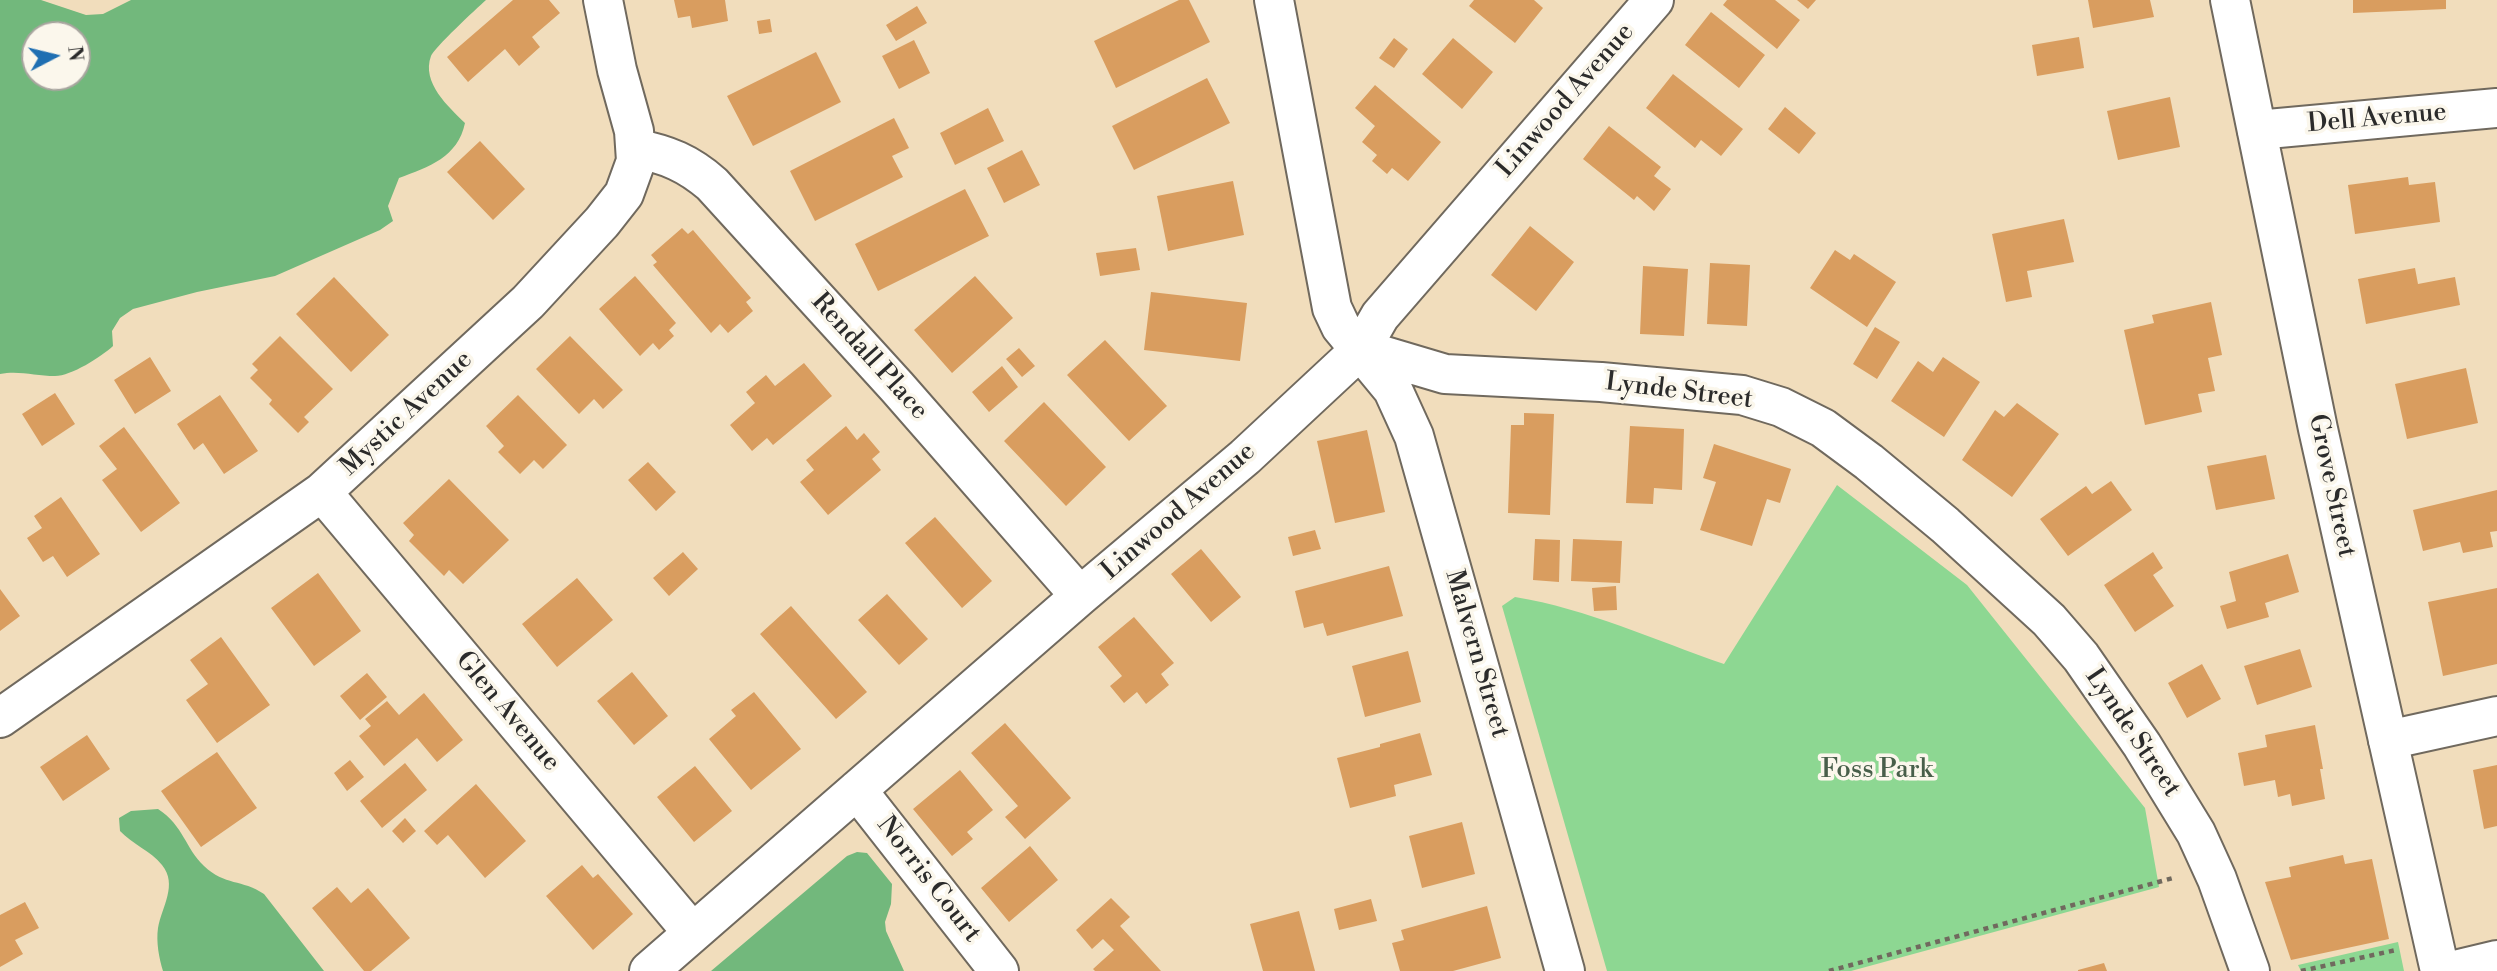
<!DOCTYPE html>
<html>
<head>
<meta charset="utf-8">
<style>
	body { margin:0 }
	#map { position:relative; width:2497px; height:971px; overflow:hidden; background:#f1ddbc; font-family:"Libre Bodoni",serif }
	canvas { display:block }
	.north { position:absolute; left:21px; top:21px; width:70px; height:70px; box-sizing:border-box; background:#fbf7ec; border:2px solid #a8a59f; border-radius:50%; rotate:83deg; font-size:19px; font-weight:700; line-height:28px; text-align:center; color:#2b2b2b }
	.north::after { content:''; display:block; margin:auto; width:24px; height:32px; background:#1f6fb2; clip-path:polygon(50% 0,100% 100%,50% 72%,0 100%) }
</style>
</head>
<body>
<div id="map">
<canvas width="2497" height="971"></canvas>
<div class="north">N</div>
</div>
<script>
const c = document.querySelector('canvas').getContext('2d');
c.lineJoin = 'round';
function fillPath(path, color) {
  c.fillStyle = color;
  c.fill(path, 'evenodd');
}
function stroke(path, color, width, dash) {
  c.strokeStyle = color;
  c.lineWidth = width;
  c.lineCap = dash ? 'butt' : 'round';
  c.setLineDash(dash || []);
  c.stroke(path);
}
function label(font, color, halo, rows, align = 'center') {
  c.font = font + ' "Libre Bodoni",serif';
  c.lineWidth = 7;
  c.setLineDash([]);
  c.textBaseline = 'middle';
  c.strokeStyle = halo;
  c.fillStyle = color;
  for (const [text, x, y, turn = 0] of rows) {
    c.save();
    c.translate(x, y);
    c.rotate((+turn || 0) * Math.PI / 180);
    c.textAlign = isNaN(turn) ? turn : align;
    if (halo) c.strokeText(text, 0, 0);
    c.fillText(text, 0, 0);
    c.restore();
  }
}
const green = new Path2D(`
	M1837 485 1967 585 2145 808 2159 887 1851 971H1607L1502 606 1515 597C1588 609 1654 640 1724 664Z
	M2398 942 2404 971H2301L2298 965Z`);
const forest = new Path2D(`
	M0 0H41L86 15 103 14 131 0H486C476 9 434 48 431 56 421 83 449 107 465 123 458 157 429 167 399 178L388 206 393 221 380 230 275 276 197 292 133 309 120 318 112 331 113 346C101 357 71 376 55 376 36 376 18 370 0 374ZM77 35V77H35V35Z
	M158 809C184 826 185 848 204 866 225 886 242 879 264 894L324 971H163C159 958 156 942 158 928 162 906 178 885 162 865 151 851 132 844 120 831L119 818 131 811Z
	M857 852 867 853 892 884 891 904 885 922 886 931 904 971H711L847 856Z`);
const building = new Path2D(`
	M513 0H549L560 13 532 37 540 47 519 66 505 49 468 82 447 57Z
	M674 0H725L728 21 692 28 690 16 678 18Z
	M1179 0H1189L1210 42 1116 88 1094 41Z
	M1474 0H1534L1543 8 1515 43 1469 6Z
	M1727 0H1775L1800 20 1777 49 1723 5Z
	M1797 0H1816L1808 9Z
	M2088 0H2150L2154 17 2093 28Z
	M2353 0H2446V9L2353 13Z
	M917 6 927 23 896 41 886 25Z
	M1711 12 1765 55 1739 88 1685 45Z
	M770 19 772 32 759 34 757 21Z
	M2079 37 2084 68 2037 76 2032 45Z
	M1394 38 1408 49 1394 68 1379 58Z
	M1453 38 1493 72 1462 109 1422 74Z
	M914 40 930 73 899 89 882 56Z
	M816 52 841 102 753 146 727 96Z
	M1673 74 1743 129 1721 156 1701 140 1695 148 1646 108Z
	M1207 78 1230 123 1134 170 1112 126Z
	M1375 85 1441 142 1408 181 1392 168 1387 174 1372 161 1377 155 1362 142 1375 126 1355 108Z
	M2170 97 2180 147 2118 160 2107 111Z
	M1785 107 1816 133 1799 154 1768 129Z
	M988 108 1004 141 955 165 940 133Z
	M894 118 909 148 892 156 903 177 815 221 790 171Z
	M1609 126 1661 167 1654 176 1671 189 1654 211 1637 196 1634 200 1583 159Z
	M480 141 525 189 493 220 447 172Z
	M1022 150 1040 185 1004 203 987 168Z
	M2408 177 2409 185 2435 182 2440 222 2355 234 2348 185Z
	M1233 181 1244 235 1168 251 1157 196Z
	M965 189 989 236 878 291 855 244Z
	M2064 219 2074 262 2027 271 2032 297 2006 302 1992 234Z
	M1530 226 1574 262 1536 311 1491 275Z
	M682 228 688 234 693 230 751 298 746 302 753 311 728 333 720 324 711 333 653 265 657 262 651 255Z
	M1136 248 1140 270 1100 276 1096 253Z
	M1835 250 1850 260 1854 254 1896 282 1867 327 1810 288Z
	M1710 263 1750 265 1747 326 1707 324Z
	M1643 266 1688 269 1684 336 1640 334Z
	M2415 268 2418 284 2455 277 2460 305 2366 324 2358 279Z
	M635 276 676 323 669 330 674 336 659 350 653 343 640 356 599 309Z
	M975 276 1013 318 952 373 914 330Z
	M334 277 389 335 351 372 296 314Z
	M1151 292 1247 303 1240 361 1144 350Z
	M2211 302 2222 355 2208 358 2215 391 2198 394 2202 412 2145 425 2124 330 2154 323 2152 315Z
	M1875 327 1900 342 1877 379 1853 364Z
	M280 336 333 389 304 417 309 422 298 433 269 404 272 400 250 378 258 370 252 364Z
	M570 336 623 390 603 409 594 399 579 414 536 369Z
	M1105 340 1167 406 1129 441 1067 375Z
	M1019 348 1035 366 1022 377 1006 359Z
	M150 357 171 391 135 414 114 380Z
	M1943 357 1980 382 1944 437 1891 401 1918 361 1933 372Z
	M804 363 832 396 773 445 767 438 752 451 730 425 755 403 746 392 766 375 775 386Z
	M1002 366 1018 387 989 412 972 392Z
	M2466 368 2478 423 2407 439 2395 384Z
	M55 393 75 424 42 446 22 414Z
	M220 395 258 451 224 474 203 443 194 450 177 424Z
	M518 395 567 445 543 469 534 460 520 474 498 452 504 446 486 426Z
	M1044 402 1106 467 1066 506 1004 441Z
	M2017 403 2059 434 2012 497 1962 460 1995 410 2004 417Z
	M1524 413 1554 414 1550 515 1508 513 1511 425H1524Z
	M846 426 857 440 864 433 880 452 872 459 881 470 828 515 800 482 814 470 806 460Z
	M1630 426 1684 429 1682 490 1654 488 1653 504 1626 503Z
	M124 427 180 503 141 532 102 480 117 469 99 446Z
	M1367 430 1385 512 1335 523 1317 441Z
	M1714 444 1791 469 1780 503 1767 499 1752 546 1700 530 1716 482 1703 478Z
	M2266 455 2275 499 2216 510 2207 466Z
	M648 462 676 492 656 511 628 480Z
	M449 479 509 540 463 584 449 570 444 576 409 541 414 535 403 523Z
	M2111 481 2132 510 2068 556 2040 519 2086 486 2092 494Z
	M2497 490V531L2490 532 2493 547 2463 553 2460 542 2423 551 2413 510Z
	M61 497 100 554 67 577 53 556 43 562 27 538 42 528 34 516Z
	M935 517 992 581 962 608 905 543Z
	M1315 530 1321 549 1293 556 1288 537Z
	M1535 539 1560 540 1559 582 1533 580Z
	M1573 539 1622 541 1620 583 1571 581Z
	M1201 549 1241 597 1211 622 1171 574Z
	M683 552 698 569 669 596 653 578Z
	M2153 552 2163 568 2153 575 2174 606 2135 632 2104 585Z
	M2288 554 2299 592 2265 603 2269 617 2227 629 2220 606 2236 601 2229 572Z
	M1389 566 1403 616 1327 636 1323 623 1304 628 1295 591Z
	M318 573 361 631 314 666 271 608Z
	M577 578 613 620 557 667 522 624Z
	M1616 586 1617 610 1594 611 1592 588Z
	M2497 588V664L2443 676 2428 602Z
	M0 589 20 616 0 631Z
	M887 594 928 639 899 665 858 620Z
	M791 606 867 692 836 719 760 634Z
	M1134 617 1174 663 1161 674 1169 685 1146 704 1137 692 1124 703 1110 686 1122 676 1098 647Z
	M221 637 270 705 217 743 186 700 208 684 190 660Z
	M2300 649 2312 687 2257 705 2244 666Z
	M1408 651 1421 702 1365 717 1352 666Z
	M2202 664 2221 699 2187 718 2168 683Z
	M632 672 668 716 634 745 597 701Z
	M367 673 387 697 360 720 340 696Z
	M754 692 801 749 751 790 709 739 736 716 731 710Z
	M424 693 463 740 437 762 417 738 384 766 359 736 371 726 365 719 387 701 399 715Z
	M1005 723 1071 798 1025 839 1005 817 1018 806 971 753Z
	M2315 725 2323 769H2320L2325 799 2292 806 2290 794 2278 797 2275 780 2244 786 2238 753 2267 747 2265 735Z
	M1420 733 1432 775 1394 785 1396 796 1350 808 1337 758 1380 747V744Z
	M87 735 110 769 63 801 40 767Z
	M217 752 257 808 201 847 161 791Z
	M350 760 364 777 347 791 334 773Z
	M405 763 427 790 382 828 360 801Z
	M2497 765V826L2484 829 2473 770Z
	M695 766 732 811 694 842 657 797Z
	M960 770 993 810 967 832 973 839 952 856 913 809Z
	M476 784 526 841 485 878 448 835 437 845 424 831Z
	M405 818 416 831 403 843 392 831Z
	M1462 822 1475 874 1422 888 1409 836Z
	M1030 846 1058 880 1009 922 981 888Z
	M2343 855 2345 864 2372 859 2389 939 2291 960 2265 882 2291 877 2289 867Z
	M582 865 593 878 598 874 633 914 593 950 546 896Z
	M337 887 351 903 368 888 410 938 371 971H364L312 908Z
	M1111 898 1130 917 1120 926 1161 971H1095L1093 969 1114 950 1103 939 1092 949 1076 930Z
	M1371 899 1377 921 1339 930 1334 909Z
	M25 902 39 928 15 940 23 954 0 967V915Z
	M1487 906 1501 958 1453 971H1400L1392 943 1404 940 1401 930Z
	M1299 911 1315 971H1263L1250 924Z
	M2104 963 2107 971H2078V970Z`);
const path = new Path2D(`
	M1829 971 2173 878
	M2301 971 2396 950`);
const minor = new Path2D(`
	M1274 0 1332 308 1341 327 1393 390 1414 436 1565 971
	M2257 130 2497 108
	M636 149C667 154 689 164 712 184L897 387 1080 596
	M1361 349 1445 374 1601 382 1742 395 1781 407 1823 428 1869 462 1945 525 2049 620 2081 657 2142 745 2196 833 2217 879 2250 971
	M322 492 692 932
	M0 718 322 492 528 302 602 222 624 194 636 161 634 131 617 70 603 0
	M2388 740 2497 716
	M857 790 999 971
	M649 971 1080 596 1245 457 1361 349 1380 316 1654 0
	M2451 971 2497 960`);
const tertiary = new Path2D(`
	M2230 0 2318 429 2440 971`);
const streetNames = [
	["Linwood Avenue",1566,101,-49],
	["Dell Avenue",2377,119,-5],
	["Rendall Place",869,357,48],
	["Lynde Street",1679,392,7],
	["Mystic Avenue",407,414,-43],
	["Grove Street",2331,486,78],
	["Linwood Avenue",1179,512,-41],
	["Malvern Street",1476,654,74],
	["Glen Avenue",507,712,50],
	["Lynde Street",2132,733,56],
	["Norris Court",928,880,52]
];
const parkNames = [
	["Foss Park",1877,771]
];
fillPath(green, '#8dd792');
fillPath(forest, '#72b87c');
fillPath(building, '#d99d5f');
stroke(minor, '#70695e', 42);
stroke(tertiary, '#70695e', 42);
stroke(path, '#70695e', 4.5, [5, 5]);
stroke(minor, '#fff', 38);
stroke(tertiary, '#fff', 38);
label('26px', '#2b2b2b', '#fbf7ec', streetNames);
label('26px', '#485f4a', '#fbf7ec', parkNames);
</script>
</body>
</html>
